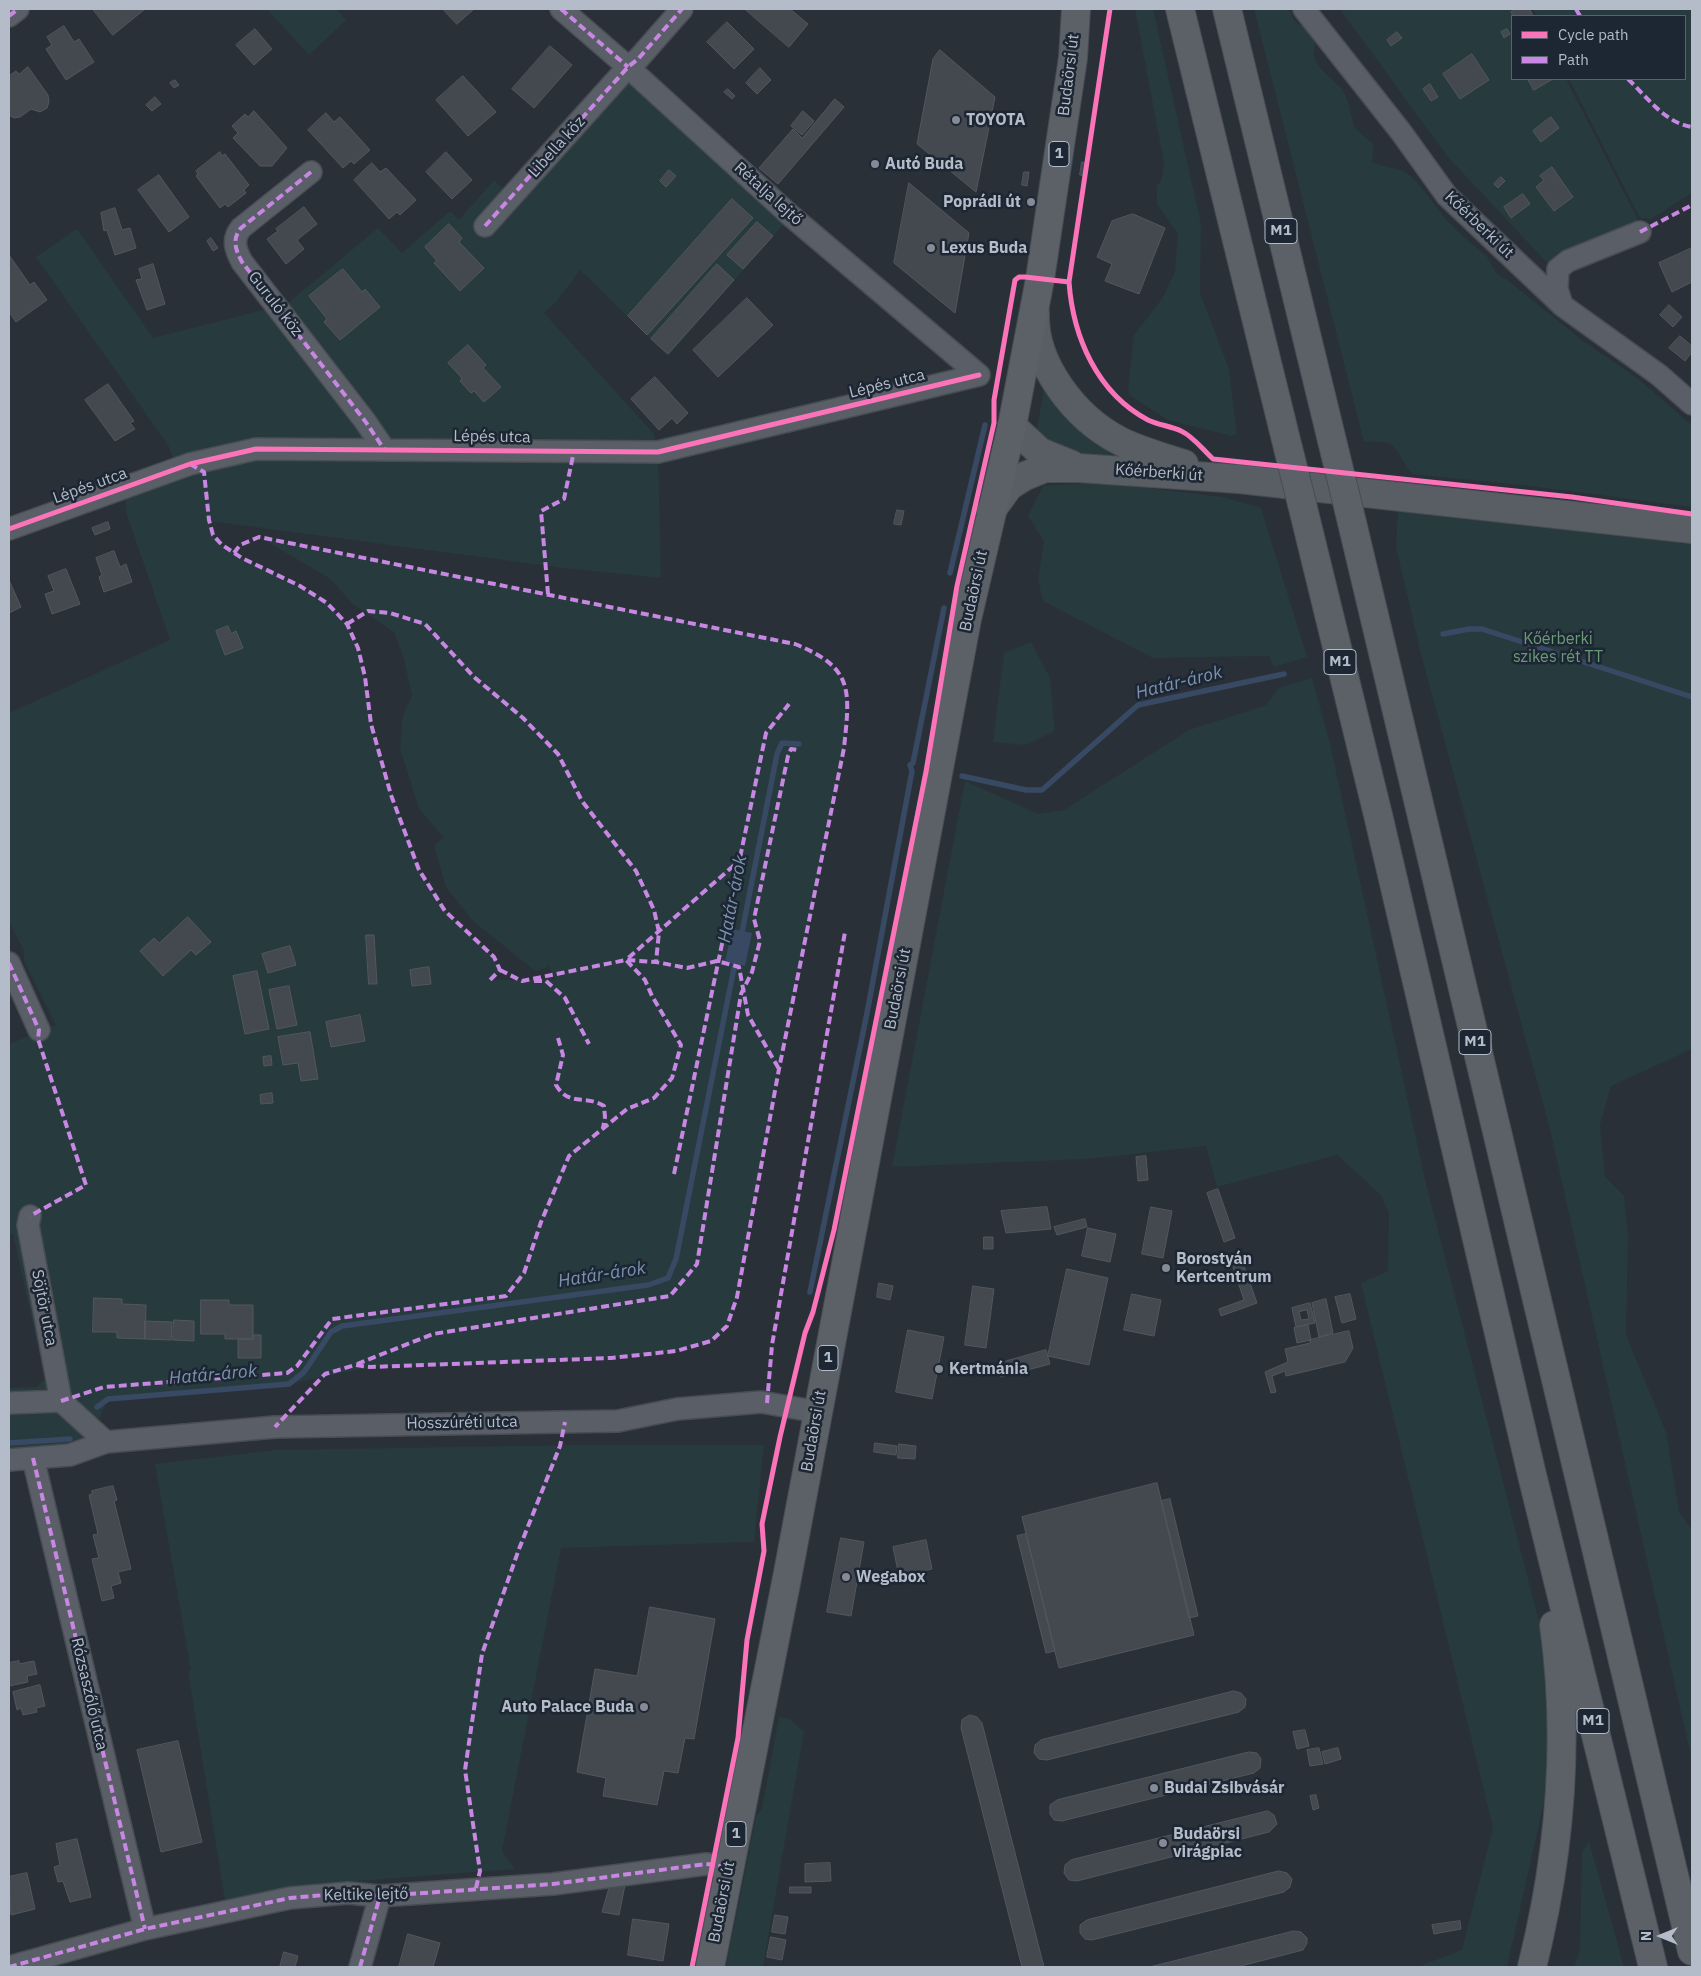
<!DOCTYPE html>
<html>
<head>
<meta charset="utf-8">
<style>
	body { margin:0 }
	#map { position:relative; width:1701px; height:1976px; overflow:hidden; background:#2a3038; font-family:"IBM Plex Sans",sans-serif }
	canvas { display:block }
	.frame { position:absolute; inset:0; border:10px solid #b4bcc9; pointer-events:none }
	.legend { position:absolute; left:1511px; top:15px; width:175px; height:65px; box-sizing:border-box; background:#1d2633; border:1px solid #59626f; margin:0; padding:6px 9px; list-style:none; font-size:15px; color:#b4bcc9 }
	.legend li { display:flex; align-items:center; gap:10px; height:25px }
	.legend b { width:25px; border:1px solid #59626f }
	.north { position:absolute; left:1636px; top:1911px; width:50px; height:50px; -webkit-text-stroke:4px #1d2633; paint-order:stroke; rotate:270deg; font-size:14px; font-weight:700; line-height:20px; text-align:center; color:#b4bcc9 }
	.north::after { content:''; display:block; margin:auto; width:18px; height:22px; background:#b4bcc9; clip-path:polygon(50% 0,100% 100%,50% 72%,0 100%) }
</style>
</head>
<body>
<div id="map">
<canvas width="1701" height="1976"></canvas>
<div class="frame"></div>
<ul class="legend">
<li><b style="height:6px;background:#fb73b8"></b>Cycle path</li>
<li><b style="height:6px;background:#c787e3"></b>Path</li>
</ul>
<div class="north">N</div>
</div>
<script>
const c = document.querySelector('canvas').getContext('2d');
c.lineJoin = 'round';
function fillPath(path, color) {
  c.fillStyle = color;
  c.fill(path, 'evenodd');
}
function stroke(path, color, width, dash) {
  c.strokeStyle = color;
  c.lineWidth = width;
  c.lineCap = dash ? 'butt' : 'round';
  c.setLineDash(dash || []);
  c.stroke(path);
}
function label(font, color, halo, rows, align = 'center') {
  c.font = font + ' "IBM Plex Sans",sans-serif';
  c.lineWidth = 5;
  c.setLineDash([]);
  c.textBaseline = 'middle';
  c.strokeStyle = halo;
  c.fillStyle = color;
  for (const [text, x, y, turn = 0] of rows) {
    c.save();
    c.translate(x, y);
    c.rotate((+turn || 0) * Math.PI / 180);
    c.textAlign = isNaN(turn) ? turn : align;
    if (halo) c.strokeText(text, 0, 0);
    c.fillText(text, 0, 0);
    c.restore();
  }
}
const green = new Path2D(`
	M267 9H336L346 20 309 55Z
	M1135 9H1153L1201 224 1200 293 1229 369 1237 434 1232 436 1168 420 1129 395 1128 390 1134 335 1162 299 1175 272 1178 234 1157 204V186L1161 181 1164 163Z
	M1254 9H1289L1295 22 1308 29 1313 37 1315 45 1313 55 1320 68 1343 90 1349 105 1354 127 1374 145 1372 162C1381 166 1400 169 1405 172 1422 184 1432 203 1445 218 1457 231 1471 244 1484 254 1495 264 1489 271 1506 279L1582 340 1637 378 1692 425V507L1530 486 1412 474C1393 451 1402 439 1364 442Z
	M1340 9H1531L1535 16H1512V79H1566L1638 220 1549 265 1447 156Z
	M1533 9H1692V193L1651 219 1640 218 1569 79H1685V16H1537Z
	M628 67 791 216 668 356 580 270 557 301 544 313 654 434 658 452 661 578 564 568 209 521 213 535 222 545 242 558 300 586 327 603 347 624 358 648 365 677 371 724 391 795 419 870 445 911 494 957 500 970 491 980 555 979 548 964 546 968 535 971 473 921 446 887 434 845 444 838 419 809 400 748 403 715 412 696 404 659 394 632 353 604 329 578 259 537 795 644C854 668 850 690 844 748L779 1069 737 1297 727 1326 711 1341 676 1351 611 1358 370 1367 289 1384 108 1399 89 1442 9 1455V1388L36 1387 45 1379 13 1234 9 1233V1044L56 1025 24 961V951L9 922V713L170 640 127 515 124 486 177 468 168 445 36 257 77 229 153 338 287 304 378 228 402 253 450 211 459 220 494 180 503 189 506 203Z
	M1045 383 1114 451 1112 455C1079 464 1064 449 1036 435Z
	M1098 482 1223 497 1261 508 1307 657 1274 667 1269 656 1153 658 1043 601 1038 580 1044 541 1028 516 1043 486Z
	M1398 509 1692 529V1049L1611 1086 1600 1125 1605 1177 1624 1196 1628 1234 1626 1335 1666 1432 1679 1512 1692 1530V1761L1550 1129 1421 654 1396 547Z
	M1031 642 1050 678 1055 731 1025 745 993 742 1004 653Z
	M1312 678 1330 744 1426 1184 1551 1668 1547 1788 1507 1967H1417L1462 1950 1493 1828 1361 1283 1388 1271 1389 1212 1380 1194 1337 1155 1217 1187 1206 1146 1087 1159 892 1167 965 781 1038 814 1064 810 1189 730 1267 705 1278 688Z
	M580 1445H764L754 1542 561 1548 502 1851 515 1869 318 1884 225 1900 188 1671H191L155 1464 276 1450Z
	M779 1717 788 1718 804 1731 763 1967H726L756 1816 762 1809Z
	M1589 1841 1624 1967H1574L1580 1950 1582 1852Z`);
const water = new Path2D(`
	M732 929 752 933 745 966 725 962Z`);
const stream = new Path2D(`
	M950 573 985 425
	M1443 634 1469 629H1482L1692 697
	M962 776 1026 790H1042L1138 705 1284 674
	M741 937 777 754 782 743 799 744
	M810 1292 867 1013 912 771 910 765 913 763 944 608
	M97 1407 108 1399 289 1384 304 1372 331 1332 342 1326 648 1285 668 1278 676 1259 736 958
	M9 1443 70 1439`);
const building = new Path2D(`
	M93 9H145L113 35Z
	M443 9H474L457 24Z
	M745 9H790L808 24 789 47Z
	M1517 9H1529L1533 16H1513L1511 12Z
	M727 22 754 49 734 69 707 42Z
	M64 26 74 42 79 39 94 62 66 80 46 49 52 45 47 37Z
	M255 29 272 49 254 65 236 45Z
	M1507 29 1510 34 1504 38 1501 32Z
	M1397 32 1402 38 1391 46 1387 40Z
	M550 46 572 65 534 108 512 89Z
	M940 50 995 97 976 192 917 144 933 59Z
	M1472 54 1489 80 1460 99 1443 74Z
	M28 67 48 95 49 102 47 108 40 112 31 109 20 117 14 118 9 115V76L16 71 19 74Z
	M760 68 771 80 757 94 746 83Z
	M463 76 496 112 468 136 436 100Z
	M1528 79H1553L1534 90Z
	M175 80 179 85 174 88 170 83Z
	M1430 84 1438 97 1431 101 1423 89Z
	M728 89 735 96 732 99 724 92Z
	M155 97 161 104 152 111 146 105Z
	M835 99 844 107 778 184 759 168 793 129 802 138Z
	M254 111 287 148 272 166H260L233 138 238 133 232 126 245 114 248 117Z
	M803 111 814 121 802 135 791 126Z
	M326 113 334 122 340 117 370 150 354 164 351 161 343 168 308 130Z
	M1551 117 1559 128 1541 142 1533 131Z
	M220 152 222 156 225 154 249 185 244 190 246 193 228 207 225 204 220 208 196 176 198 174 196 171Z
	M446 152 472 180 452 199 426 172Z
	M1082 162 1086 163 1085 176 1080 175Z
	M372 163 380 172 386 168 416 200 400 215 397 212 389 219 354 180Z
	M1552 167 1573 197 1554 211 1536 187 1544 180 1540 176Z
	M669 170 676 176 666 187 660 181Z
	M1024 172H1029L1027 186 1022 185Z
	M159 175 189 217 169 232 138 190Z
	M1501 177 1505 181 1498 188 1494 184Z
	M909 183 969 233 955 313 894 263Z
	M1523 194 1530 204 1511 218 1504 207Z
	M732 199 753 218 647 335 628 316Z
	M304 207 317 224 297 240 304 249 286 264 267 239 278 231 276 229Z
	M115 208 122 230 130 228 136 248 115 255 107 230 104 231 101 213Z
	M1133 214 1165 228 1139 294 1105 281 1112 264 1097 257 1112 221Z
	M757 222 773 236 743 269 727 255Z
	M449 224 462 238 459 242 484 268 460 291 434 263 437 261 425 247Z
	M211 238 218 248 213 251 207 241Z
	M1692 248V282L1672 292 1659 263Z
	M9 255 30 285 34 282 47 300 16 322 9 312Z
	M153 264 165 304 147 310 136 280 142 279 139 269Z
	M717 264 734 280 668 354 651 339Z
	M343 269 362 292 365 289 380 307 340 340 324 322 327 319 309 296Z
	M747 298 773 325 718 377 693 350Z
	M1669 305 1682 317 1673 327 1660 315Z
	M1680 336 1692 346V352L1685 361 1669 348Z
	M468 345 486 365 483 368 501 387 484 402 474 391 471 393 460 381 462 378 448 363Z
	M655 377 688 413 677 424 672 418 659 430 631 399Z
	M108 384 134 421 130 423 135 429 115 441 85 400Z
	M897 510 904 511 901 525 894 524Z
	M108 522 110 529 95 535 92 528Z
	M114 551 120 567 126 564 132 582 104 592 99 577 102 575 96 558Z
	M66 569 80 604 52 614 45 594 54 591 48 576Z
	M9 580 21 607 9 613Z
	M228 626 231 634 236 631 243 648 225 655 216 631Z
	M188 917 211 942 196 955 191 950 163 976 140 951 154 938 159 943Z
	M366 935H374L377 984H369Z
	M290 946 296 965 268 973 262 954Z
	M429 967 431 984 412 986 410 970Z
	M257 971 269 1029 245 1034 233 976Z
	M289 986 297 1025 277 1029 269 990Z
	M360 1015 365 1041 331 1047 326 1022Z
	M310 1032 318 1079 301 1081 298 1063 283 1065 278 1037Z
	M271 1056 272 1065 264 1066 263 1057Z
	M272 1093 273 1103 261 1104 260 1095Z
	M1146 1156 1148 1180 1138 1181 1136 1157Z
	M1218 1189 1235 1238 1224 1242 1207 1193Z
	M1047 1207 1051 1229 1006 1233 1001 1211Z
	M1151 1207 1172 1211 1163 1258 1142 1254Z
	M1085 1219 1087 1227 1057 1235 1054 1227Z
	M1088 1228 1116 1234 1110 1262 1082 1256Z
	M984 1237H993V1249H984Z
	M1239 1252 1257 1303 1221 1316 1219 1309 1244 1300 1229 1255Z
	M1067 1269 1108 1278 1089 1365 1048 1356Z
	M879 1283 893 1286 890 1300 877 1297Z
	M973 1286 994 1289 986 1348 965 1345Z
	M1132 1294 1161 1300 1154 1336 1124 1330Z
	M1350 1294 1356 1319 1342 1323 1335 1297Z
	M94 1298 122 1299V1304L146 1305 145 1339 117 1338V1332H93Z
	M1326 1299 1333 1333 1319 1337 1312 1303Z
	M201 1300H229V1305H253V1339H225V1334H201Z
	M1310 1303 1315 1323 1296 1327 1292 1308ZM1307 1310 1309 1319 1301 1320 1299 1312Z
	M174 1320 194 1321V1341L173 1340Z
	M145 1321 172 1322 171 1340 145 1339Z
	M1308 1325 1311 1340 1297 1343 1294 1328Z
	M908 1330 944 1337 932 1399 896 1392Z
	M1349 1331 1353 1348 1345 1362 1286 1376 1285 1371 1272 1376 1276 1392 1271 1393 1265 1372 1288 1362 1285 1349 1310 1343V1340Z
	M253 1335H261V1358H238V1339H253Z
	M1046 1350 1050 1364 1001 1377 997 1364Z
	M875 1443 897 1446 896 1455 874 1452Z
	M899 1444 916 1446 915 1459 898 1458Z
	M1157 1483 1194 1635 1059 1668 1022 1517Z
	M113 1486 117 1500 114 1501 131 1569 118 1572 121 1583 111 1586 114 1598 102 1601 92 1559 99 1558 93 1535 98 1534 89 1495 92 1494V1491Z
	M1170 1499 1198 1616 1189 1618 1161 1501Z
	M1026 1534 1055 1651 1046 1653 1017 1536Z
	M841 1538 864 1542 851 1616 827 1612Z
	M926 1540 932 1569 899 1576 893 1547Z
	M650 1607 715 1619 694 1739 685 1738 678 1773 664 1771 657 1805 603 1796 606 1778 577 1772 595 1669 637 1676Z
	M19 1661V1664L34 1661 37 1674 27 1676 28 1682 9 1686V1663Z
	M40 1685 45 1706 36 1708 37 1712 23 1715 21 1708 17 1710 13 1692Z
	M1234 1691 1241 1693 1246 1699 1245 1707 1239 1712 1047 1760 1039 1759 1034 1753 1035 1745 1041 1740Z
	M970 1715 977 1717 982 1723 1044 1967H1022L961 1728 962 1720Z
	M1305 1730 1309 1746 1297 1749 1293 1732Z
	M178 1741 202 1842 161 1852 137 1750Z
	M1319 1748 1323 1764 1310 1766 1307 1750Z
	M1338 1748 1341 1759 1325 1764 1322 1752Z
	M1249 1752 1257 1753 1261 1759 1260 1768 1254 1773 1062 1821 1054 1820 1050 1814V1805L1057 1800Z
	M1316 1795 1319 1808 1313 1810 1310 1796Z
	M1268 1811 1274 1815 1277 1824 1269 1832 1077 1881 1069 1880 1064 1873 1065 1865 1071 1860Z
	M77 1839 91 1897 70 1902 63 1881 58 1882 54 1867 60 1865 56 1844Z
	M830 1863 831 1881 805 1882V1864Z
	M1279 1871 1287 1873 1292 1879 1290 1887 1284 1892 1092 1940 1085 1939 1080 1933V1925L1087 1920Z
	M27 1873 35 1909 11 1915 9 1877Z
	M626 1880 619 1915 602 1912 611 1881Z
	M790 1887H811V1893H790Z
	M775 1915 788 1917 785 1934 772 1932Z
	M633 1919 669 1924 663 1961 628 1955Z
	M1460 1921 1461 1929 1434 1934 1432 1925Z
	M1294 1931 1301 1932 1307 1938V1943L1303 1950 1237 1967H1150Z
	M408 1934 440 1943 433 1967H399Z
	M771 1937 786 1940 782 1960 767 1957Z
	M284 1952 298 1956 295 1967H280Z`);
const street = new Path2D(`
	M561 9 628 67 791 216 979 375
	M1304 9 1401 132 1447 196 1563 306 1659 375 1692 404
	M9 16 18 9
	M311 172 241 228C232 239 235 249 242 262L365 421 384 449
	M485 226 628 67 638 59 682 9
	M1562 305 1557 289 1558 269 1568 261 1640 232
	M9 529 190 464 256 449 658 452 979 375
	M9 963 39 1030
	M30 1216 28 1225 61 1401
	M9 1403 61 1401 106 1442
	M33 1458 145 1929
	M9 1460 70 1455 106 1442 275 1427 618 1421 677 1409 761 1402 818 1412
	M9 1967 145 1929 290 1898 348 1893 380 1896 553 1884 706 1864 729 1867
	M360 1967 380 1896`);
const secondary = new Path2D(`
	M1035 313C1033 364 1075 418 1120 441 1140 451 1162 457 1184 464
	M1012 426 1040 452 1072 465
	M991 511 1009 486 1025 476 1045 468H1079L1239 479 1692 529`);
const primary = new Path2D(`
	M1180 9 1288 448
	M1227 9 1335 453
	M1302 504 1379 819 1532 1475 1653 1967
	M1349 510 1692 1951
	M710 1967 787 1578 967 619 1012 426 1040 279 1073 58 1076 9
	M1532 1967C1560 1855 1570 1740 1554 1625`);
const primaryBridge = new Path2D(`
	M1288 448 1302 504
	M1335 453 1349 510`);
const quiet = new Path2D(`
	M561 9 628 67
	M1576 9 1580 16
	M9 16 18 9
	M1628 79C1647 97 1665 123 1692 127
	M311 172 241 228C232 239 235 249 242 262L365 421 384 449
	M485 226 628 67 638 59 682 9
	M1640 232 1692 205
	M190 464 204 472 209 520 213 535 222 545 242 558 300 586 327 603 347 624 358 648 365 677 371 724 391 795 419 870 445 911 494 957 500 970 490 980
	M234 553 240 545 259 537 795 644C854 668 850 690 844 748L779 1069 737 1297 727 1326 711 1341 676 1351 611 1358 370 1367 355 1365 325 1374 275 1427
	M548 594 541 511 564 499 574 451
	M347 624 368 611 390 613 425 624 474 677 523 718 558 754 582 801 636 871 654 910 659 932 656 962
	M9 963 39 1030 38 1039 86 1185 30 1216
	M500 970 522 981 626 960 656 962 687 968 717 961 739 967 748 1015 779 1069
	M534 981H546L565 998 589 1044
	M558 1038 563 1055 556 1085C569 1107 584 1094 604 1106L605 1117 603 1128
	M674 1174 766 733 789 704
	M357 1364 433 1334 670 1296 697 1264 741 994 752 972 760 941 754 919 788 756 791 749 798 750
	M61 1401 104 1387 287 1373 297 1366 332 1319 506 1296 524 1273 541 1222 569 1156 627 1109 654 1098 672 1078 681 1045 652 996 645 980 626 960 739 861
	M767 1403 772 1345 845 932
	M33 1458 145 1929
	M476 1888 480 1871 465 1770 482 1654 519 1549 560 1446 565 1422
	M9 1967 145 1929 290 1898 348 1893 380 1896 553 1884 706 1864 729 1867
	M360 1967 380 1896`);
const cycleway = new Path2D(`
	M1110 9 1069 282C1073 337 1097 393 1148 420 1158 425 1171 426 1181 431 1193 436 1203 450 1213 459L1572 497 1692 514
	M9 529 190 464 256 449 658 452 979 375
	M692 1967 738 1738 747 1640 764 1551 762 1524 780 1437 805 1333 813 1312 834 1230 926 772 957 586 994 423V400L1015 280 1019 277H1025L1069 282`);
const markers = [
	[956,120,5,"#848b96"],
	[875,164,5,"#848b96"],
	[1031,202,5,"#848b96"],
	[931,248,5,"#848b96"],
	[1166,1268,5,"#848b96"],
	[939,1369,5,"#848b96"],
	[846,1577,5,"#848b96"],
	[644,1707,5,"#848b96"],
	[1154,1788,5,"#848b96"],
	[1163,1843,5,"#848b96"]
];
const shields = [
	[1059,154,20],
	[1281,231,32],
	[1340,662,32],
	[1475,1042,32],
	[828,1358,20],
	[1593,1721,32],
	[736,1834,20]
];
const shieldNames = [
	["1",1059,154],
	["M1",1281,231],
	["M1",1340,662],
	["M1",1475,1042],
	["1",828,1358],
	["M1",1593,1721],
	["1",736,1834]
];
const streetNames = [
	["Budaörsi út",1069,75,-83],
	["Libella köz",557,147,-48],
	["Rétalja lejtő",768,194,42],
	["Kőérberki út",1479,225,44],
	["Guruló köz",275,304,52],
	["Lépés utca",887,384,-14],
	["Lépés utca",492,437,1],
	["Kőérberki út",1159,473,4],
	["Lépés utca",90,486,-20],
	["Budaörsi út",974,591,-78],
	["Budaörsi út",898,989,-79],
	["Söjtör utca",44,1308,79],
	["Hosszúréti utca",462,1423,-1],
	["Budaörsi út",814,1431,-80],
	["Rózsaszőlő utca",89,1694,77],
	["Keltike lejtő",366,1895,-1],
	["Budaörsi út",722,1902,-79]
];
const poiNames = [
	["TOYOTA",966,120],
	["Autó Buda",885,164],
	["Poprádi út",1021,202,"right"],
	["Lexus Buda",941,248],
	["Borostyán",1176,1259],
	["Kertcentrum",1176,1277],
	["Kertmánia",949,1369],
	["Wegabox",856,1577],
	["Auto Palace Buda",634,1707,"right"],
	["Budai Zsibvásár",1164,1788],
	["Budaörsi",1173,1834],
	["virágpiac",1173,1852]
];
const parkNames = [
	["Kőérberki",1558,639],
	["szikes rét TT",1558,657]
];
const waterNames = [
	["Határ-árok",1179,683,-14],
	["Határ-árok",733,899,-79],
	["Határ-árok",602,1275,-9],
	["Határ-árok",213,1375,-5]
];
fillPath(green, '#273a3e');
fillPath(water, '#384963');
stroke(stream, '#384963', 5.5);
fillPath(building, '#444950');
stroke(building, '#52575f', 1);
stroke(street, '#484c53', 24);
stroke(secondary, '#484c53', 30);
stroke(primary, '#484c55', 30);
stroke(street, '#5a5e66', 21);
stroke(secondary, '#595d64', 28);
stroke(primary, '#5c6168', 28);
stroke(primaryBridge, '#484c55', 30, []);
stroke(primaryBridge, '#5c6168', 28);
stroke(quiet, '#c787e3', 4, [8, 4]);
stroke(cycleway, '#fb73b8', 5);
for (const [x, y, r, color] of markers) {
  const dot = new Path2D();
  dot.arc(x, y, r, 0, 2 * Math.PI);
  c.fillStyle = color;
  c.fill(dot);
  stroke(dot, '#1d2633', 2);
}
for (const [x, y, w] of shields) {
  const box = new Path2D();
  box.roundRect(x - w / 2, y - 12.5, w, 25, 4);
  c.fillStyle = '#1d2633';
  c.fill(box);
  stroke(box, '#b4bcc9', 1);
}
label('bold 15px', '#b4bcc9', null, shieldNames);
label('16px', '#b4bcc9', '#1d2633', streetNames);
label('bold 16px', '#b4bcc9', '#1d2633', poiNames, 'left');
label('16px', '#6b9a76', '#1d2633', parkNames);
label('italic 18px', '#7c92b1', '#1d2633', waterNames);
</script>
</body>
</html>
